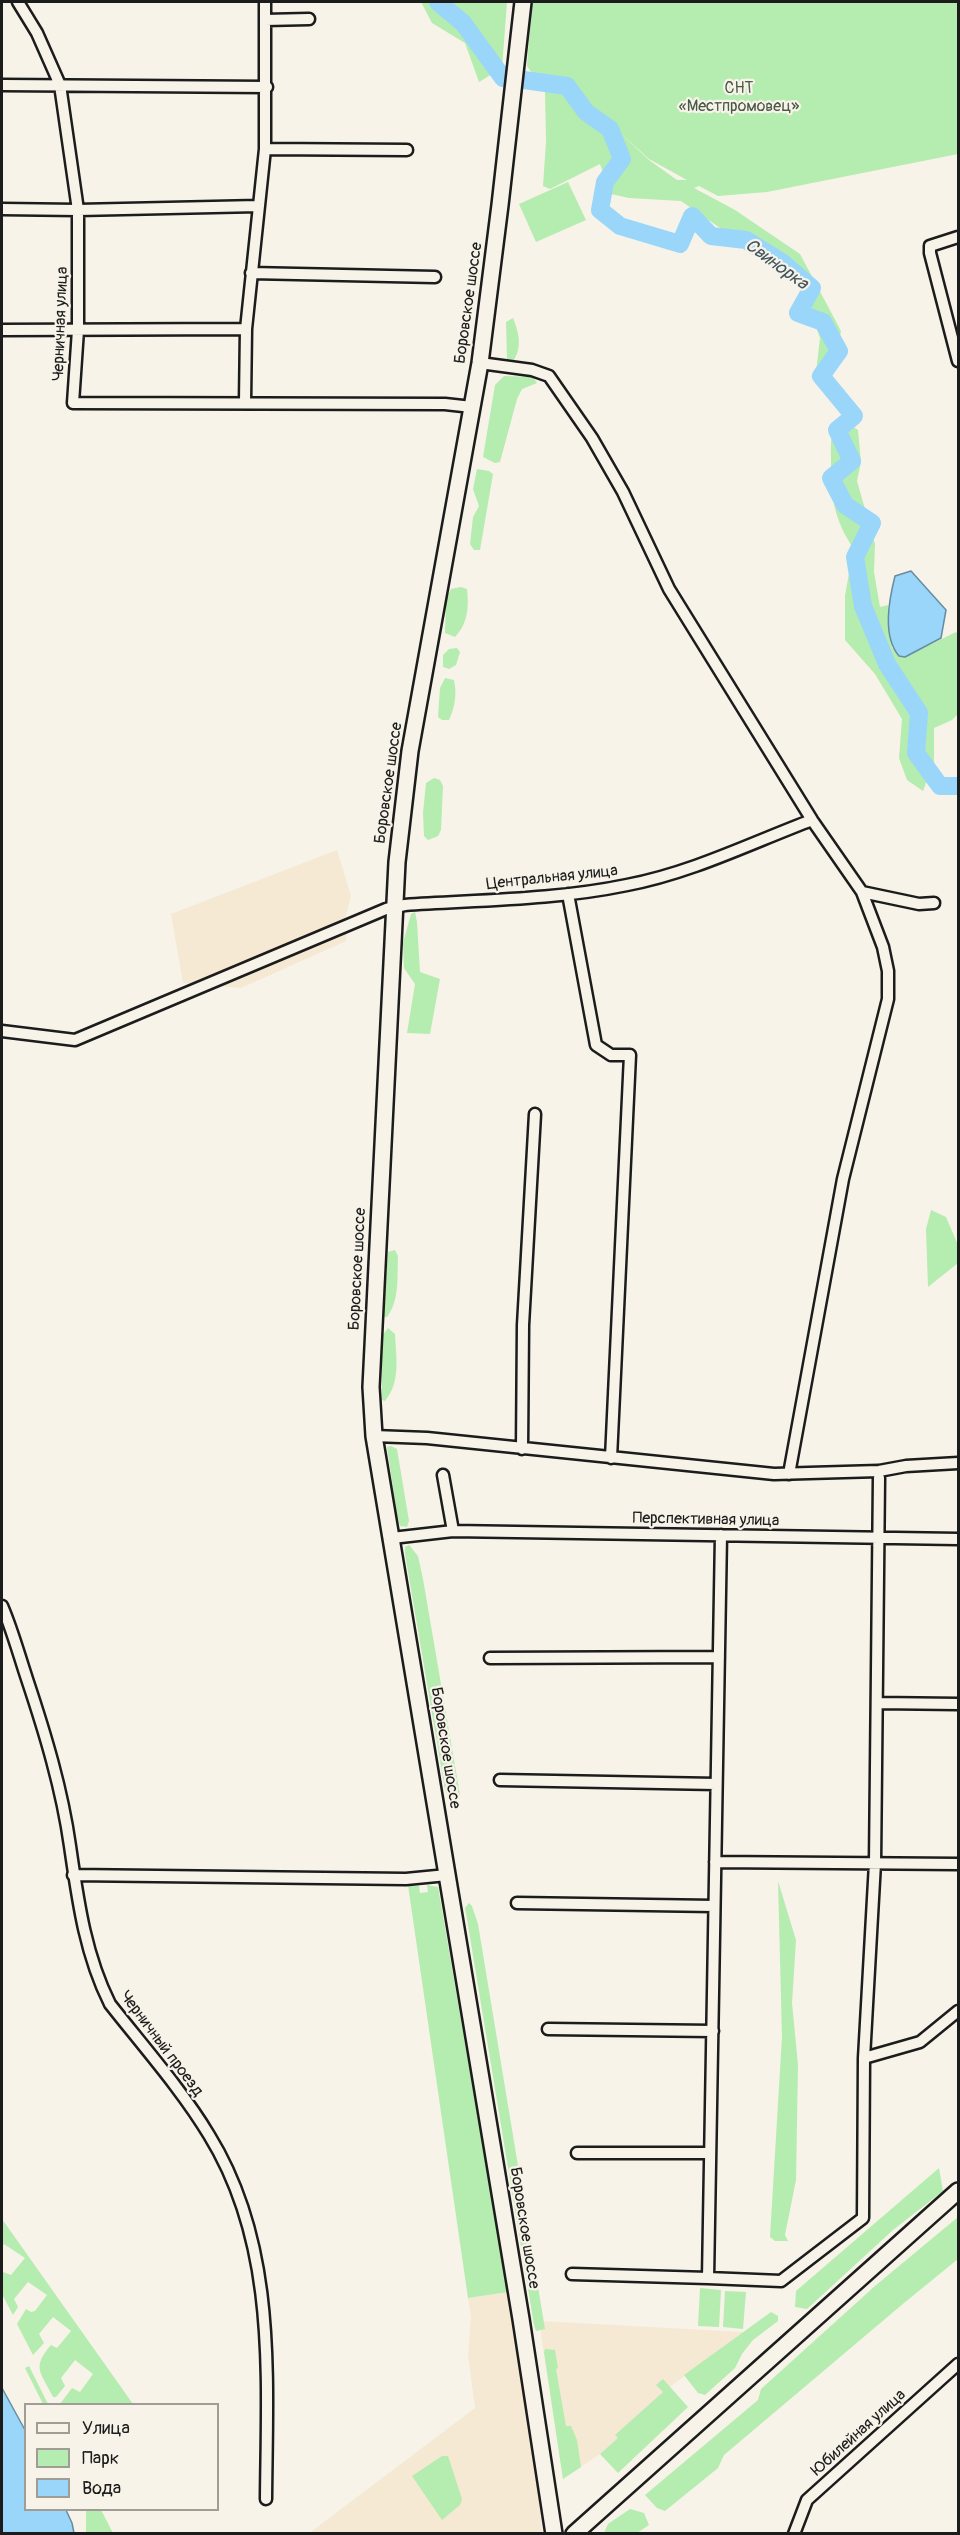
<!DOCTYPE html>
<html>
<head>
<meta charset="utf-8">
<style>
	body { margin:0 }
	#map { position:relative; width:960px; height:2535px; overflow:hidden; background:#f7f3e8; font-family:Pangolin,sans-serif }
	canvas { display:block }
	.frame { position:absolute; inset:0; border:3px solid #1c1c1c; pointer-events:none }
	.legend { position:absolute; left:24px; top:2403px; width:195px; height:108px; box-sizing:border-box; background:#f7f3e8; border:2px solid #9f9d96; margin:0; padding:8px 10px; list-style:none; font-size:18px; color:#1c1c1c }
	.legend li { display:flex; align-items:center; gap:12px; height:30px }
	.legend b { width:30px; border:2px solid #9f9d96 }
</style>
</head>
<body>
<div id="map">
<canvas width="960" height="2535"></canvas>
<div class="frame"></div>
<ul class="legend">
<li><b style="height:8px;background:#f7f3e8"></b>Улица</li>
<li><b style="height:16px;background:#b5ecaf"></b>Парк</li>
<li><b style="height:16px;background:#99d6fa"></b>Вода</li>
</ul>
</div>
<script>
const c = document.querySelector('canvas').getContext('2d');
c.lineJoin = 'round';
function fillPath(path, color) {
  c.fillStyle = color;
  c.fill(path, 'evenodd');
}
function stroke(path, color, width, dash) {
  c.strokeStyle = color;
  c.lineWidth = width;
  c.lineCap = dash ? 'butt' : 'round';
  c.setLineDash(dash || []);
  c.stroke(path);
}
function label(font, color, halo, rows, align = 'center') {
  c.font = font + ' Pangolin,sans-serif';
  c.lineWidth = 4.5;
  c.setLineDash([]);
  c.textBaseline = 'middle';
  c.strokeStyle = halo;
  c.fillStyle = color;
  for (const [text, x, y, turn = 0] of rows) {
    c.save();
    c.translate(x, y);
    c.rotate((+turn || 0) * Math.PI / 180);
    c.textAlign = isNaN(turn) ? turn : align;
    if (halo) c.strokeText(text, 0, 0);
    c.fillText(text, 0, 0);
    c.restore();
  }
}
const built = new Path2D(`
	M337 850 351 896 345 920 347 930 346 941 241 988 183 983 171 914Z
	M508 2292 535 2458 542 2533 308 2534 475 2408 468 2355 471 2317 468 2298Z
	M539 2321 743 2332 663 2392 616 2435 618 2438 600 2454 563 2479Z`);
const green = new Path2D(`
	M421 2H507L502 68 479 82 465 43 432 23Z
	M532 2H958V154L767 192 718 196 699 186 694 188 735 210 800 254 841 331 832 377 816 372 820 338 804 292 781 270 681 201 629 198 611 194 600 164 550 189 543 186 546 142 545 91 527 66ZM617 130 649 159 687 180H677L649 160Z
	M568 182 586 220 536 242 519 204Z
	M513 318C519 333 522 346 514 360L507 359 506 322Z
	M504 376 533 377 537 383 522 389 517 399 500 462 495 463 483 457 495 385Z
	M839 417 858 430 861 462 857 481 875 544 874 572 880 607 888 605 892 648 905 657 956 632 958 634V714L952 720 934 728V761L923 791 907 780 899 758 902 719 875 674 845 640V596L849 573 861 559C834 523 831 502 831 458 831 441 830 432 839 417Z
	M477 469 489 471 493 474 480 550H474L470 544 473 517 479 506 473 489Z
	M461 587 467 589C469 607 468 623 455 637L445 633 446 600 451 589Z
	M457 648 460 652 456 665 449 669 443 667V655L449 649Z
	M445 678 454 680C457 694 455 707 449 720H442L438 717 440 688Z
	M434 778 440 780 443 786 441 830 438 836 428 840 424 836 423 813 426 783Z
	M415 912 417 922 420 972 440 979 430 1034 407 1033 415 984 404 968 403 943 411 914Z
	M931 1210 946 1217 958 1245V1263L928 1287 926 1229Z
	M395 1250 398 1256C397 1276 400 1300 387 1317H383L388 1252Z
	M388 1328 395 1334C396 1357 401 1382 385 1401L382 1400V1336Z
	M391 1446 397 1449 409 1521 407 1527 400 1526 397 1515 387 1447Z
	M409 1545 418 1556 423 1579 460 1795 450 1801 445 1790 405 1554V1547Z
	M778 1881 796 1940 792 2003 798 2065 796 2180 785 2235 788 2241H775L770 2237 782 2037Z
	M408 1885 419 1886 420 1893 428 1892 427 1885 438 1887 508 2292 468 2298Z
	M469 1903 472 1906 478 1924 545 2329 536 2331 534 2325 466 1913 465 1908Z
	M939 2168 943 2191 893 2230 807 2309 795 2307 796 2291Z
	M958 2217V2259L904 2303 724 2455 718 2468 665 2511 657 2508 645 2495 758 2400 761 2389 875 2286Z
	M2 2219 133 2404H60L72 2388 80 2392 93 2374 75 2360 61 2378 65 2386 56 2397H53C41 2372 31 2368 51 2345L57 2348 71 2331 53 2317 39 2334 44 2343 33 2355 17 2324 26 2309 31 2312 35 2311 47 2295 28 2282 14 2299 18 2307 13 2315 2 2294V2274L3 2272 11 2275 25 2258 4 2244 2 2247Z
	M700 2288 721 2290 719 2327 698 2326Z
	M725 2291 746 2292 743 2329 723 2327Z
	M771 2312 778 2316V2321L753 2340 742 2354 735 2368 705 2395 698 2393 684 2375Z
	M545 2349 555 2350 558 2368 556 2369 566 2426H571L577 2440 581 2467 563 2479 544 2352Z
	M29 2366 48 2404H43L25 2368Z
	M663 2379 688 2407 618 2473 600 2454 618 2438 615 2435 663 2392 656 2385Z
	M442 2456H448L462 2499 460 2505 442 2520 412 2476Z
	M630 2509 644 2513 649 2525 637 2533H604L608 2524Z
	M86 2510H101L113 2533H86Z`);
const water = new Path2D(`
	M911 571 946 610 941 638 905 657 899 656C882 636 889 600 895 576Z
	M2 2388 25 2430 26 2510H66L72 2523 74 2533H2Z`);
const river = new Path2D(`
	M438 2 463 23 503 78
	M524 80 567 86 586 112 610 129 622 159 605 182 600 210 620 226 680 244 692 216 711 236 746 240 783 263 812 288 798 313 823 322 839 351 821 376 854 416 837 430 852 461 831 478 845 505 872 523 855 557 863 606 887 664 919 713 916 753 940 786H958`);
const street = new Path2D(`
	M18 2 37 33 60 85 78 210V330L73 403 445 404 472 407
	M265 20 309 19
	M2 85 267 87
	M265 149 407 150
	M2 209 78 210 258 206
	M958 237 930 246V253L958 361
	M251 273 435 277
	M2 330 246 329
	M480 363 532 370 549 376 592 438 623 492 669 589 812 820 862 892 883 947 888 971V999L843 1179 789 1474
	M245 402 246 329 265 149V2
	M862 892 919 904 934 903
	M568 894 596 1045 611 1055H630L611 1458
	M2 1031 75 1040 386 909 405 905C479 900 555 900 627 885 691 873 751 843 812 820
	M374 1436 427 1438 774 1474 879 1471 906 1466 958 1463
	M522 1449 523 1325 535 1114
	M443 1475 453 1531
	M392 1538 453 1531 958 1539
	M2 1606C12 1629 19 1655 27 1679 45 1733 62 1789 70 1846 78 1901 85 1954 110 2004 143 2046 182 2090 209 2135 277 2245 267 2375 266 2499
	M490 1658 719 1657
	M878 1703 958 1704
	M500 1780 716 1784
	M715 1862 958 1864
	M73 1875 406 1879 447 1875
	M517 1903 714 1906
	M548 2029 713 2031
	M864 2058 920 2042 958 2011
	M577 2153H710
	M572 2274 708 2278 721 1535
	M708 2278 781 2281 863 2218 864 2058 875 1863 879 1478
	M794 2534 807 2500 958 2364`);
const secondary = new Path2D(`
	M523 2 500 205 480 363 410 751 397 862 371 1387 374 1436 521 2319 554 2534
	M574 2534 958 2191`);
const parkNames = [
	["СНТ",739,89],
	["«Местпромовец»",739,107]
];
const streetNames = [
	["Боровское шоссе",469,303,-82],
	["Черничная улица",61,324,-88],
	["Боровское шоссе",389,783,-82],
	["Центральная улица",552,878,-6],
	["Боровское шоссе",358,1269,-87],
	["Перспективная улица",706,1520,1],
	["Боровское шоссе",445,1748,81],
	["Черничный проезд",161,2044,53],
	["Боровское шоссе",524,2228,81],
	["Юбилейная улица",859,2433,-42]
];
const waterNames = [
	["Свинорка",776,265,36]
];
fillPath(built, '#f5e9d3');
fillPath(green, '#b5ecaf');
fillPath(water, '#99d6fa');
stroke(water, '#678ca1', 1.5);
stroke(river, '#99d6fa', 18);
stroke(street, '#1c1c1c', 15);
stroke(secondary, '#1c1c1c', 20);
stroke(street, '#f7f3e8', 10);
stroke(secondary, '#f7f3e8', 15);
label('16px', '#4a5a48', '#f7f3e8', parkNames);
label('16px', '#1c1c1c', '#f7f3e8', streetNames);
label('italic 18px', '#42545f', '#f7f3e8', waterNames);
</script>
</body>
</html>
